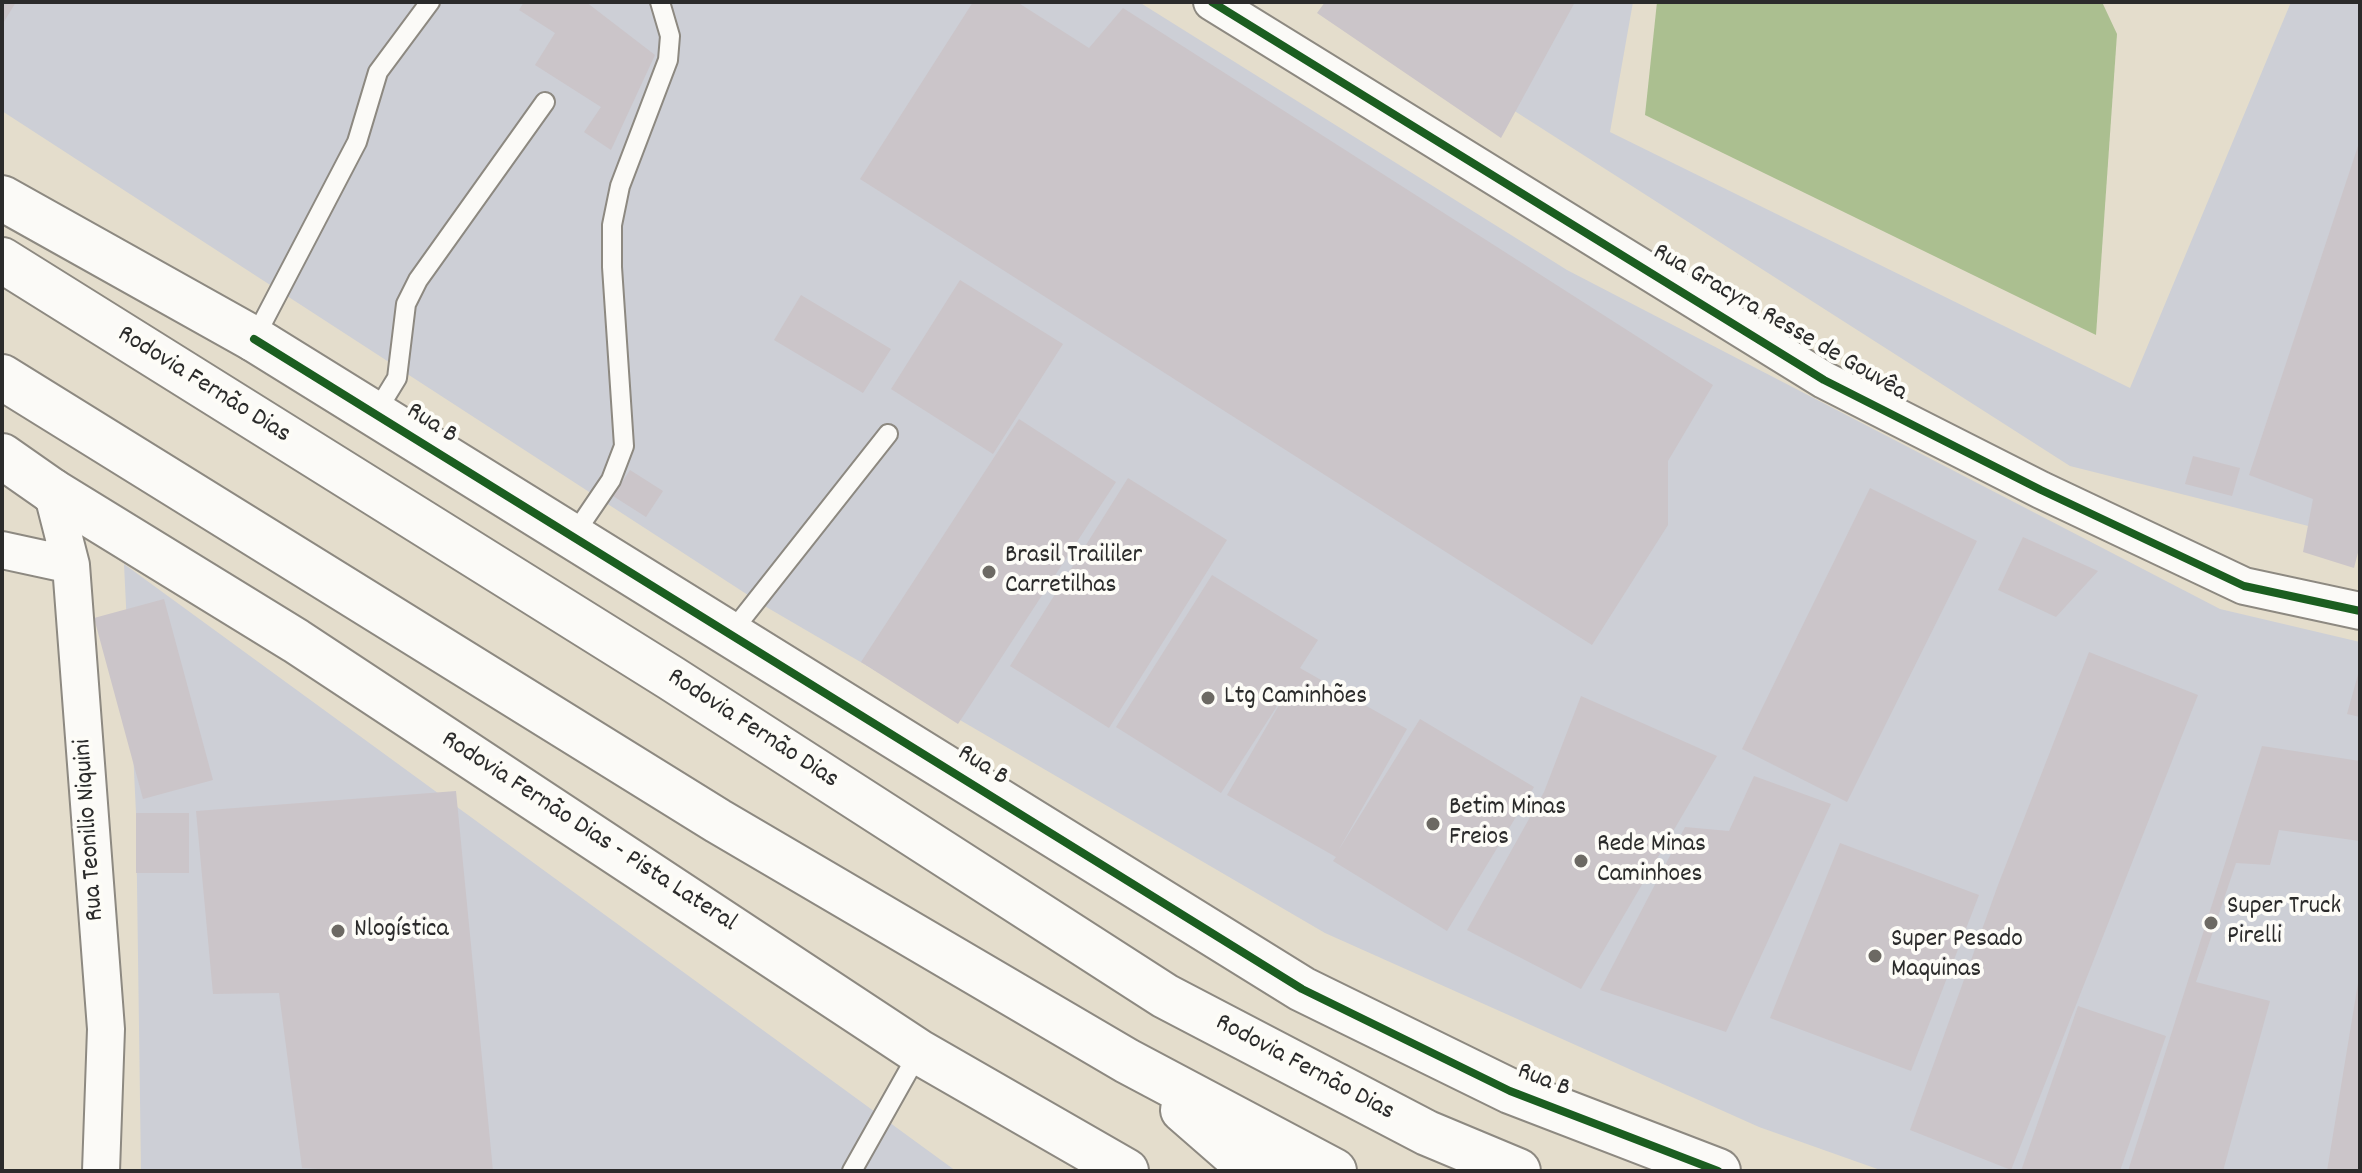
<!DOCTYPE html>
<html>
<head>
<meta charset="utf-8">
<style>
	body { margin:0 }
	#map { position:relative; width:2362px; height:1173px; overflow:hidden; background:#e4ddcc; font-family:Dekko,sans-serif }
	canvas { display:block }
	.frame { position:absolute; inset:0; border:4px solid #2b2b2b; pointer-events:none }
</style>
</head>
<body>
<div id="map">
<canvas width="2362" height="1173"></canvas>
<div class="frame"></div>
</div>
<script>
const c = document.querySelector('canvas').getContext('2d');
c.lineJoin = 'round';
function fillPath(path, color) {
  c.fillStyle = color;
  c.fill(path, 'evenodd');
}
function stroke(path, color, width, dash) {
  c.strokeStyle = color;
  c.lineWidth = width;
  c.lineCap = dash ? 'butt' : 'round';
  c.setLineDash(dash || []);
  c.stroke(path);
}
function label(font, color, halo, rows, align = 'center') {
  c.font = font + ' Dekko,sans-serif';
  c.lineWidth = 8;
  c.setLineDash([]);
  c.textBaseline = 'middle';
  c.strokeStyle = halo;
  c.fillStyle = color;
  for (const [text, x, y, turn = 0] of rows) {
    c.save();
    c.translate(x, y);
    c.rotate((+turn || 0) * Math.PI / 180);
    c.textAlign = isNaN(turn) ? turn : align;
    if (halo) c.strokeText(text, 0, 0);
    c.fillText(text, 0, 0);
    c.restore();
  }
}
const industrial = new Path2D(`
	M2 2H1139L1567 270 2220 609 2360 642V1171H1883L1759 1127 1325 933 768 608 2 111Z
	M1344 2H1633L1610 132 2130 388 2291 2H2360V539L2070 466Z
	M124 564 956 1171H141L136 813Z`);
const forest = new Path2D(`
	M1657 2H2102L2117 34 2096 335 1645 115Z`);
const building = new Path2D(`
	M2 2H16L2 25Z
	M524 2H586L655 55 611 150 584 132 601 107 535 65 555 33 519 10Z
	M973 2H1017L1089 48 1123 8 1713 385 1668 461V525L1592 645 860 179Z
	M1325 2H1575L1501 138 1317 13Z
	M2359 143 2360 545 2354 568 2303 552 2313 499 2249 475Z
	M960 280 1063 344 993 454 891 389Z
	M801 295 891 349 863 393 774 340Z
	M1019 419 1116 482 958 724 861 662Z
	M2193 456 2240 468 2232 496 2185 484Z
	M630 470 663 491 646 517 613 496Z
	M1128 478 1227 540 1109 728 1010 666Z
	M1870 488 1977 541 1847 802 1742 749Z
	M2023 537 2098 571 2056 617 1998 590Z
	M1212 575 1318 640 1300 668 1407 729 1338 851 1420 719 1534 787 1447 931 1333 861 1336 857 1227 795 1290 686 1221 793 1116 727Z
	M164 599 213 780 143 799 94 618Z
	M2089 652 2198 695 2011 1170 1910 1130 1998 885Z
	M2359 671H2360V717L2347 714Z
	M1581 696 1717 756 1581 989 1467 930 1544 792Z
	M2262 746 2360 761V841L2279 830 2270 865 2236 863 2196 982 2270 1001 2223 1171H2128Z
	M1754 776 1831 804 1726 1032 1600 990 1685 827 1729 831Z
	M456 791 493 1171H351L302 1168 279 993 213 994 196 811Z
	M136 813H189V873H136Z
	M1840 843 1979 895 1911 1071 1770 1018Z
	M2358 983 2360 1171H2327Z
	M2078 1006 2166 1036 2120 1171H2021Z`);
const lane = new Path2D(`
	M254 339 357 142 378 72 430 2
	M375 414 397 378 406 304 418 280 545 102
	M573 536 611 480 624 446 612 267V225L620 186 668 60 670 36 660 2
	M730 634 888 434
	M852 1171 919 1052`);
const street = new Path2D(`
	M1212 2 1824 380 2041 490 2244 586 2360 611
	M52 491 71 565 106 1029 101 1171
	M2 550 71 565`);
const secondary = new Path2D(`
	M254 339 1302 989 1510 1091 1718 1171
	M52 491 296 641 919 1052 1126 1171`);
const highway = new Path2D(`
	M2 198 254 339
	M2 260 671 678 1165 996 1427 1133 1518 1171
	M2 377 718 821 1127 1061 1334 1171
	M2 456 52 491
	M1183 1110 1237 1157 1262 1171`);
const cycleway = new Path2D(`
	M1212 2 1824 380 2041 490 2244 586 2360 611
	M254 339 1302 989 1510 1091 1718 1171`);
const markers = [
	[989,572,8,"#6c6963"],
	[1208,698,8,"#6c6963"],
	[1433,824,8,"#6c6963"],
	[1581,861,8,"#6c6963"],
	[2211,923,8,"#6c6963"],
	[338,931,8,"#6c6963"],
	[1875,956,8,"#6c6963"]
];
const streetNames = [
	["Rua Gracyra Resse de Gouvêa",1779,324,30],
	["Rodovia Fernão Dias",203,386,32],
	["Rua B",431,425,32],
	["Rodovia Fernão Dias",752,730,33],
	["Rua B",982,767,32],
	["Rua Teonilio Niquini",91,830,-94],
	["Rodovia Fernão Dias - Pista Lateral",588,833,33],
	["Rodovia Fernão Dias",1304,1069,28],
	["Rua B",1543,1082,22]
];
const poiNames = [
	["Brasil Traililer",1005,557],
	["Carretilhas",1005,587],
	["Ltg Caminhões",1224,698],
	["Betim Minas",1449,809],
	["Freios",1449,839],
	["Rede Minas",1597,846],
	["Caminhoes",1597,876],
	["Super Truck",2227,908],
	["Pirelli",2227,938],
	["Nlogística",354,931],
	["Super Pesado",1891,941],
	["Maquinas",1891,971]
];
fillPath(industrial, '#cdcfd6');
fillPath(forest, '#abbf90');
fillPath(building, '#cbc5c9');
stroke(lane, '#8d8981', 22);
stroke(street, '#8d8981', 40);
stroke(secondary, '#8d8981', 48);
stroke(highway, '#8d8981', 48);
stroke(lane, '#fbfaf7', 18);
stroke(street, '#fbfaf7', 36);
stroke(secondary, '#fbfaf7', 44);
stroke(highway, '#fbfaf7', 44);
stroke(cycleway, '#1b5e20', 8);
for (const [x, y, r, color] of markers) {
  const dot = new Path2D();
  dot.arc(x, y, r, 0, 2 * Math.PI);
  c.fillStyle = color;
  c.fill(dot);
  stroke(dot, '#fdfcf7', 3);
}
label('26px', '#2b2b2b', '#fdfcf7', streetNames);
label('26px', '#2b2b2b', '#fdfcf7', poiNames, 'left');
</script>
</body>
</html>
